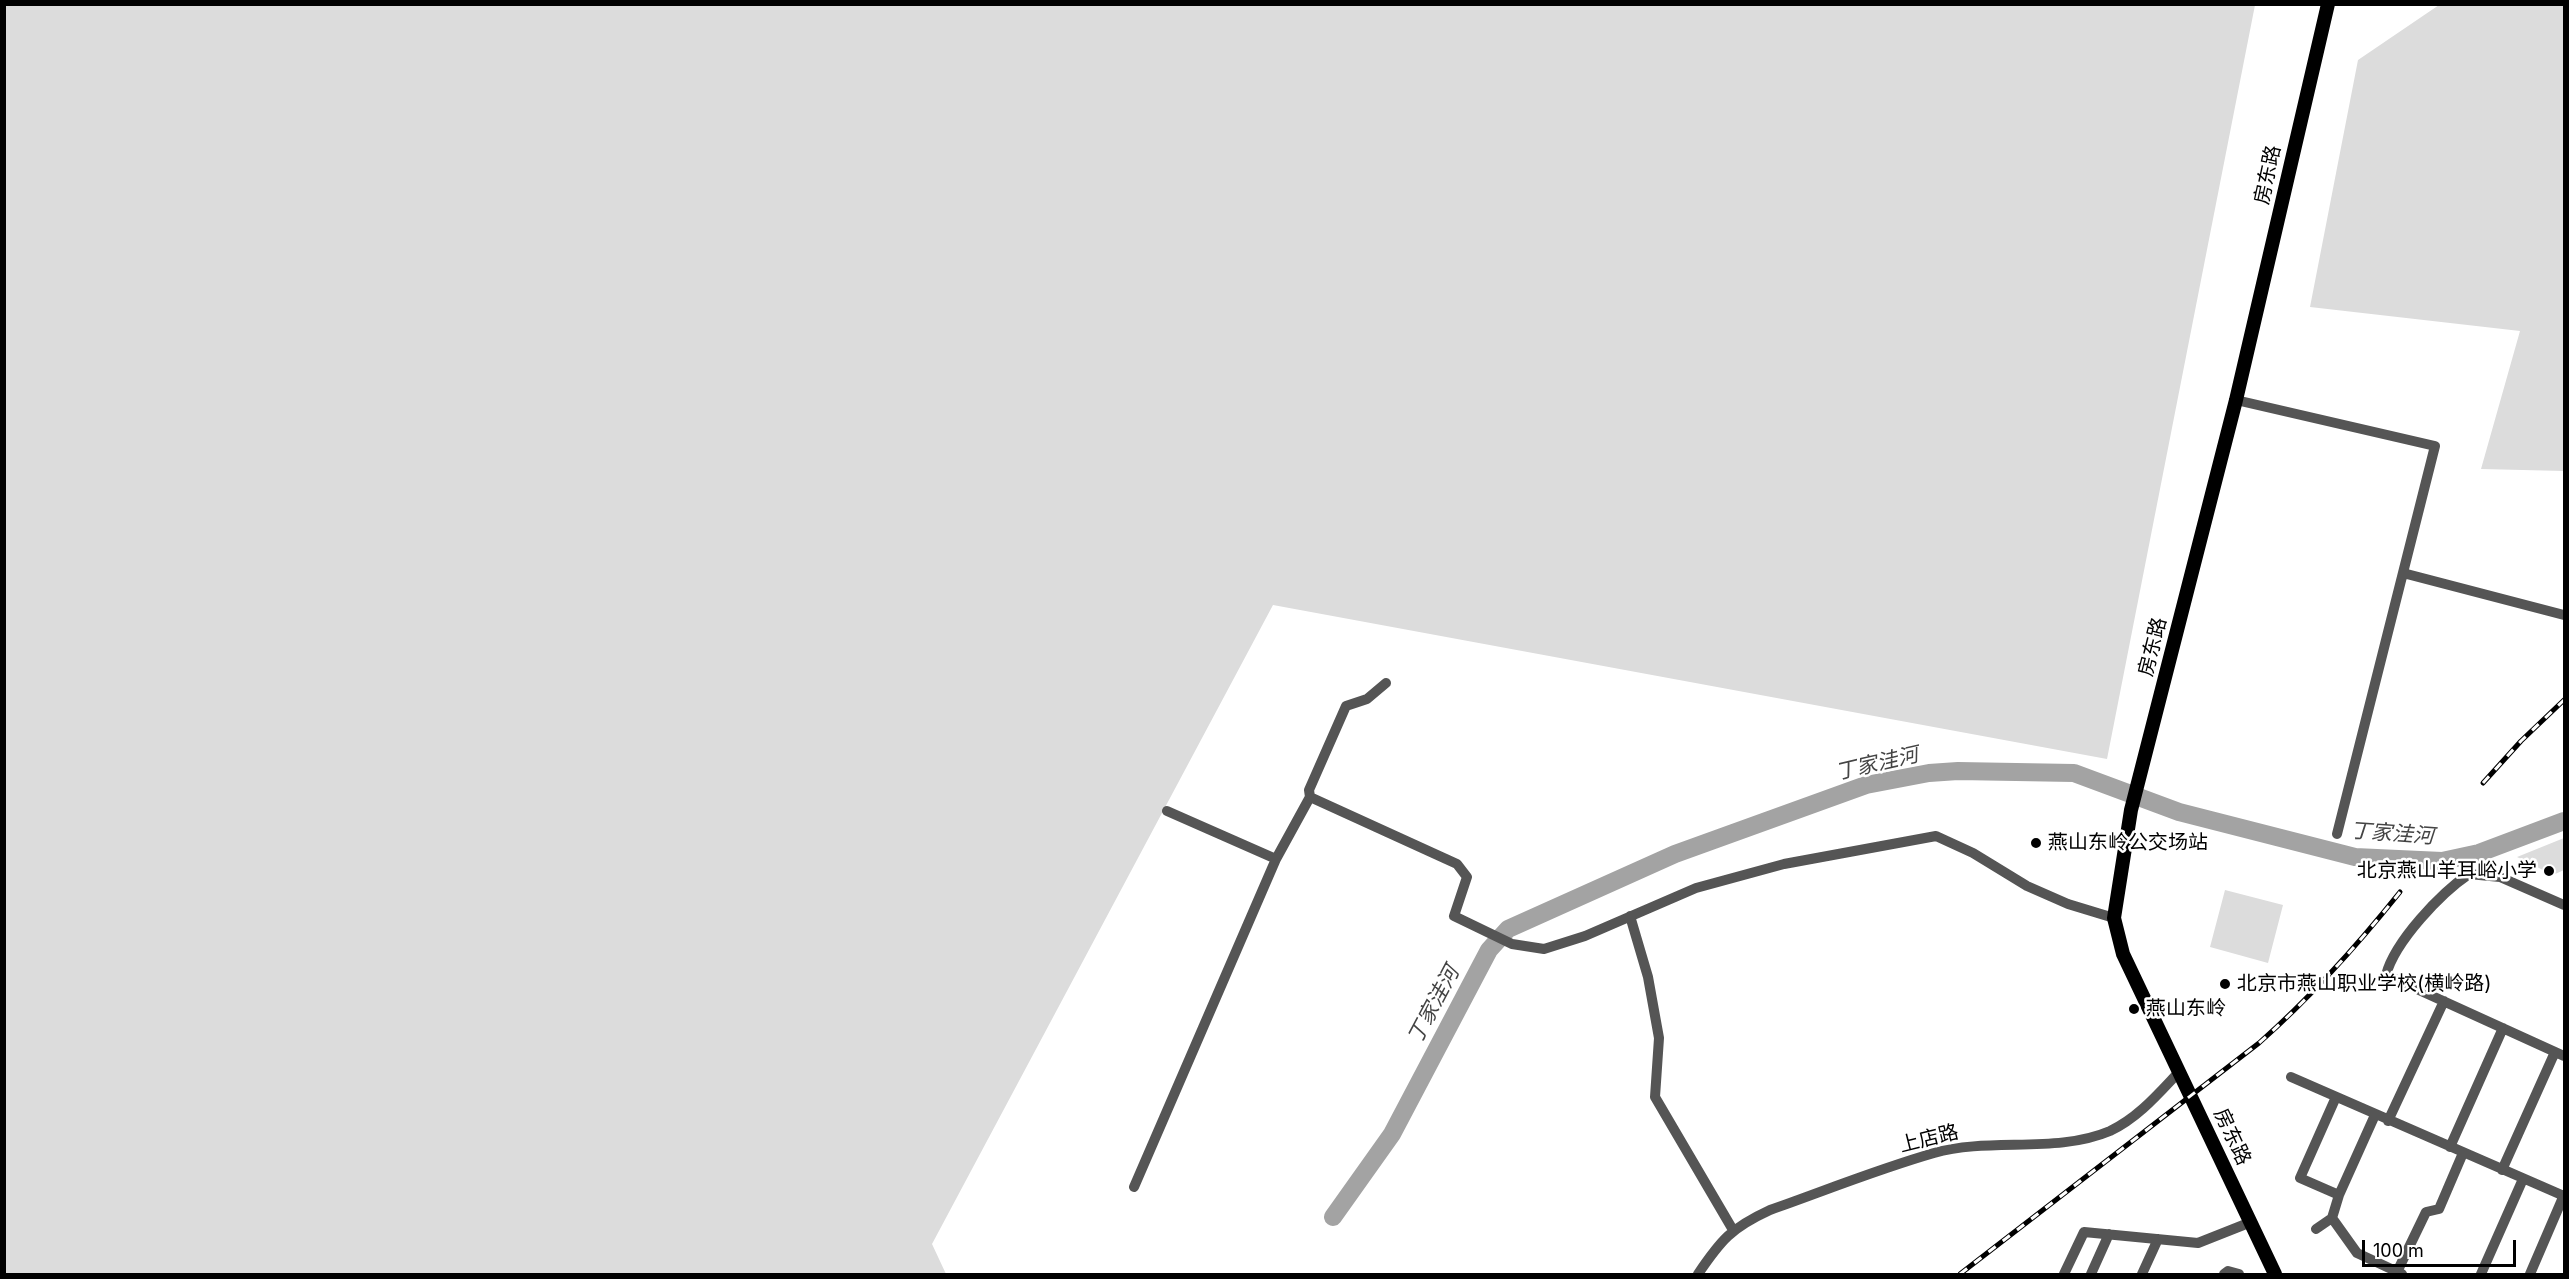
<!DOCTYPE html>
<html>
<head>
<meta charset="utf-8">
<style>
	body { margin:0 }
	#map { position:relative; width:2569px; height:1279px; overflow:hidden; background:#fff; font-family:Inter,sans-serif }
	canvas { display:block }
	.frame { position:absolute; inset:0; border:6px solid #000; pointer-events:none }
	.scale { position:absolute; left:2362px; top:1240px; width:154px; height:27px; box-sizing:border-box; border:3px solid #000; border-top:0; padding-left:8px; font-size:18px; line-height:21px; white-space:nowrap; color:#000; -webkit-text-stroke:4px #fff; paint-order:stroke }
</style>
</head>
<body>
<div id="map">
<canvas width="2569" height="1279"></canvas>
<div class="frame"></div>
<div class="scale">100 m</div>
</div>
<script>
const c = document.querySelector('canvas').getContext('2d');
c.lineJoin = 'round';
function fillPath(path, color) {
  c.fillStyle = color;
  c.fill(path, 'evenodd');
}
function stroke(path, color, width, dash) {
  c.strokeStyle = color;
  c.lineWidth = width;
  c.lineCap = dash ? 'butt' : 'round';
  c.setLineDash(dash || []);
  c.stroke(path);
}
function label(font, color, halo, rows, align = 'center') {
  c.font = font + ' Inter,"Noto Sans SC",sans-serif';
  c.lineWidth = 5;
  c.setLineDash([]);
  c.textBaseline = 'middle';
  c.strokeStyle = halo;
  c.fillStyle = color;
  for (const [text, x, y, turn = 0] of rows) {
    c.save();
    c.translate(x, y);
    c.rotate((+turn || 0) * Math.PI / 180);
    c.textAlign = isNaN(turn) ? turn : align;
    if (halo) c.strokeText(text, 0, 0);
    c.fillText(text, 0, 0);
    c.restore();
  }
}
const green = new Path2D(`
	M5 5H2255L2107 759 1273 605 932 1244 946 1274H5Z
	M2439 5H2564V471L2481 469 2520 331 2310 307 2358 60Z
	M2564 838V870L2553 875 2517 857Z
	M2225 890 2283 905 2268 963 2210 947Z`);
const river = new Path2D(`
	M1333 1217 1392 1134 1489 950 1508 929 1675 854 1866 785 1929 773 1958 771 2074 773 2179 812 2355 857 2442 861 2479 853 2564 821`);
const minor = new Path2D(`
	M2236 400 2435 446 2337 834
	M2403 573 2564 615
	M1310 797 1457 864 1467 877 1454 916 1512 944 1544 949 1585 936 1696 888 1784 864 1936 836 1973 853 2027 886 2068 904 2114 918
	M1167 811 1276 859
	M2564 905 2500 877 2469 874C2441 893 2395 941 2386 975L2564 1056
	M1630 916 1648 977 1659 1038 1655 1097 1733 1230
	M2291 1077 2564 1196
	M2388 1121 2444 1001
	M2450 1147 2503 1028
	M2502 1170 2555 1052
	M1134 1187 1276 859 1310 797 1309 790 1346 706 1367 699 1386 683
	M2339 1195 2375 1115
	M2332 1218 2339 1195 2300 1178 2336 1097
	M2316 1229 2332 1218 2357 1253 2402 1274
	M2397 1272 2426 1212 2439 1209 2463 1153
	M1698 1274C1721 1240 1731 1228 1770 1210 1824 1191 1878 1169 1934 1153 1990 1137 2056 1154 2110 1131 2138 1118 2159 1093 2179 1072
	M2064 1274 2084 1232 2198 1243 2251 1222
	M2091 1274 2109 1234
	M2142 1274 2158 1239
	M2224 1274 2228 1271 2239 1274
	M2481 1274 2523 1179
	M2530 1274 2564 1195`);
const major = new Path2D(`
	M2275 1274 2123 954 2114 918 2131 810 2236 400 2328 4`);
const rail = new Path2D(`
	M2483 783 2521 741 2564 700
	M1960 1274 2259 1043C2311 997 2356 947 2400 892`);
const markers = [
	[2036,843,6,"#000"],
	[2549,871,6,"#000"],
	[2225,984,6,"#000"],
	[2134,1009,6,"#000"]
];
const streetNames = [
	["房东路",2268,175,-78],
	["房东路",2153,647,-76],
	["房东路",2232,1137,65],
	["上店路",1929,1139,-14]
];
const poiNames = [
	["燕山东岭公交场站",2048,843],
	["北京燕山羊耳峪小学",2537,871,"right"],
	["北京市燕山职业学校(横岭路)",2237,984],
	["燕山东岭",2146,1009]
];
const waterNames = [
	["丁家洼河",1877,764,-13],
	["丁家洼河",2392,834,4],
	["丁家洼河",1434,1005,-62]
];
fillPath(green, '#dcdcdc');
stroke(river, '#a3a3a3', 18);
stroke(minor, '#555', 10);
stroke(major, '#000', 14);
stroke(rail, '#000', 5);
stroke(rail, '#fff', 3, [9]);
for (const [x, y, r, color] of markers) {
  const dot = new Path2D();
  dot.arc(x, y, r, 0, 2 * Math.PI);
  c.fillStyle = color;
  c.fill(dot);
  stroke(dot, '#fff', 2);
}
label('20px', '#000', '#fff', streetNames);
label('20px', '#000', '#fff', poiNames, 'left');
label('italic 21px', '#444', '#fff', waterNames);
</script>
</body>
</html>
